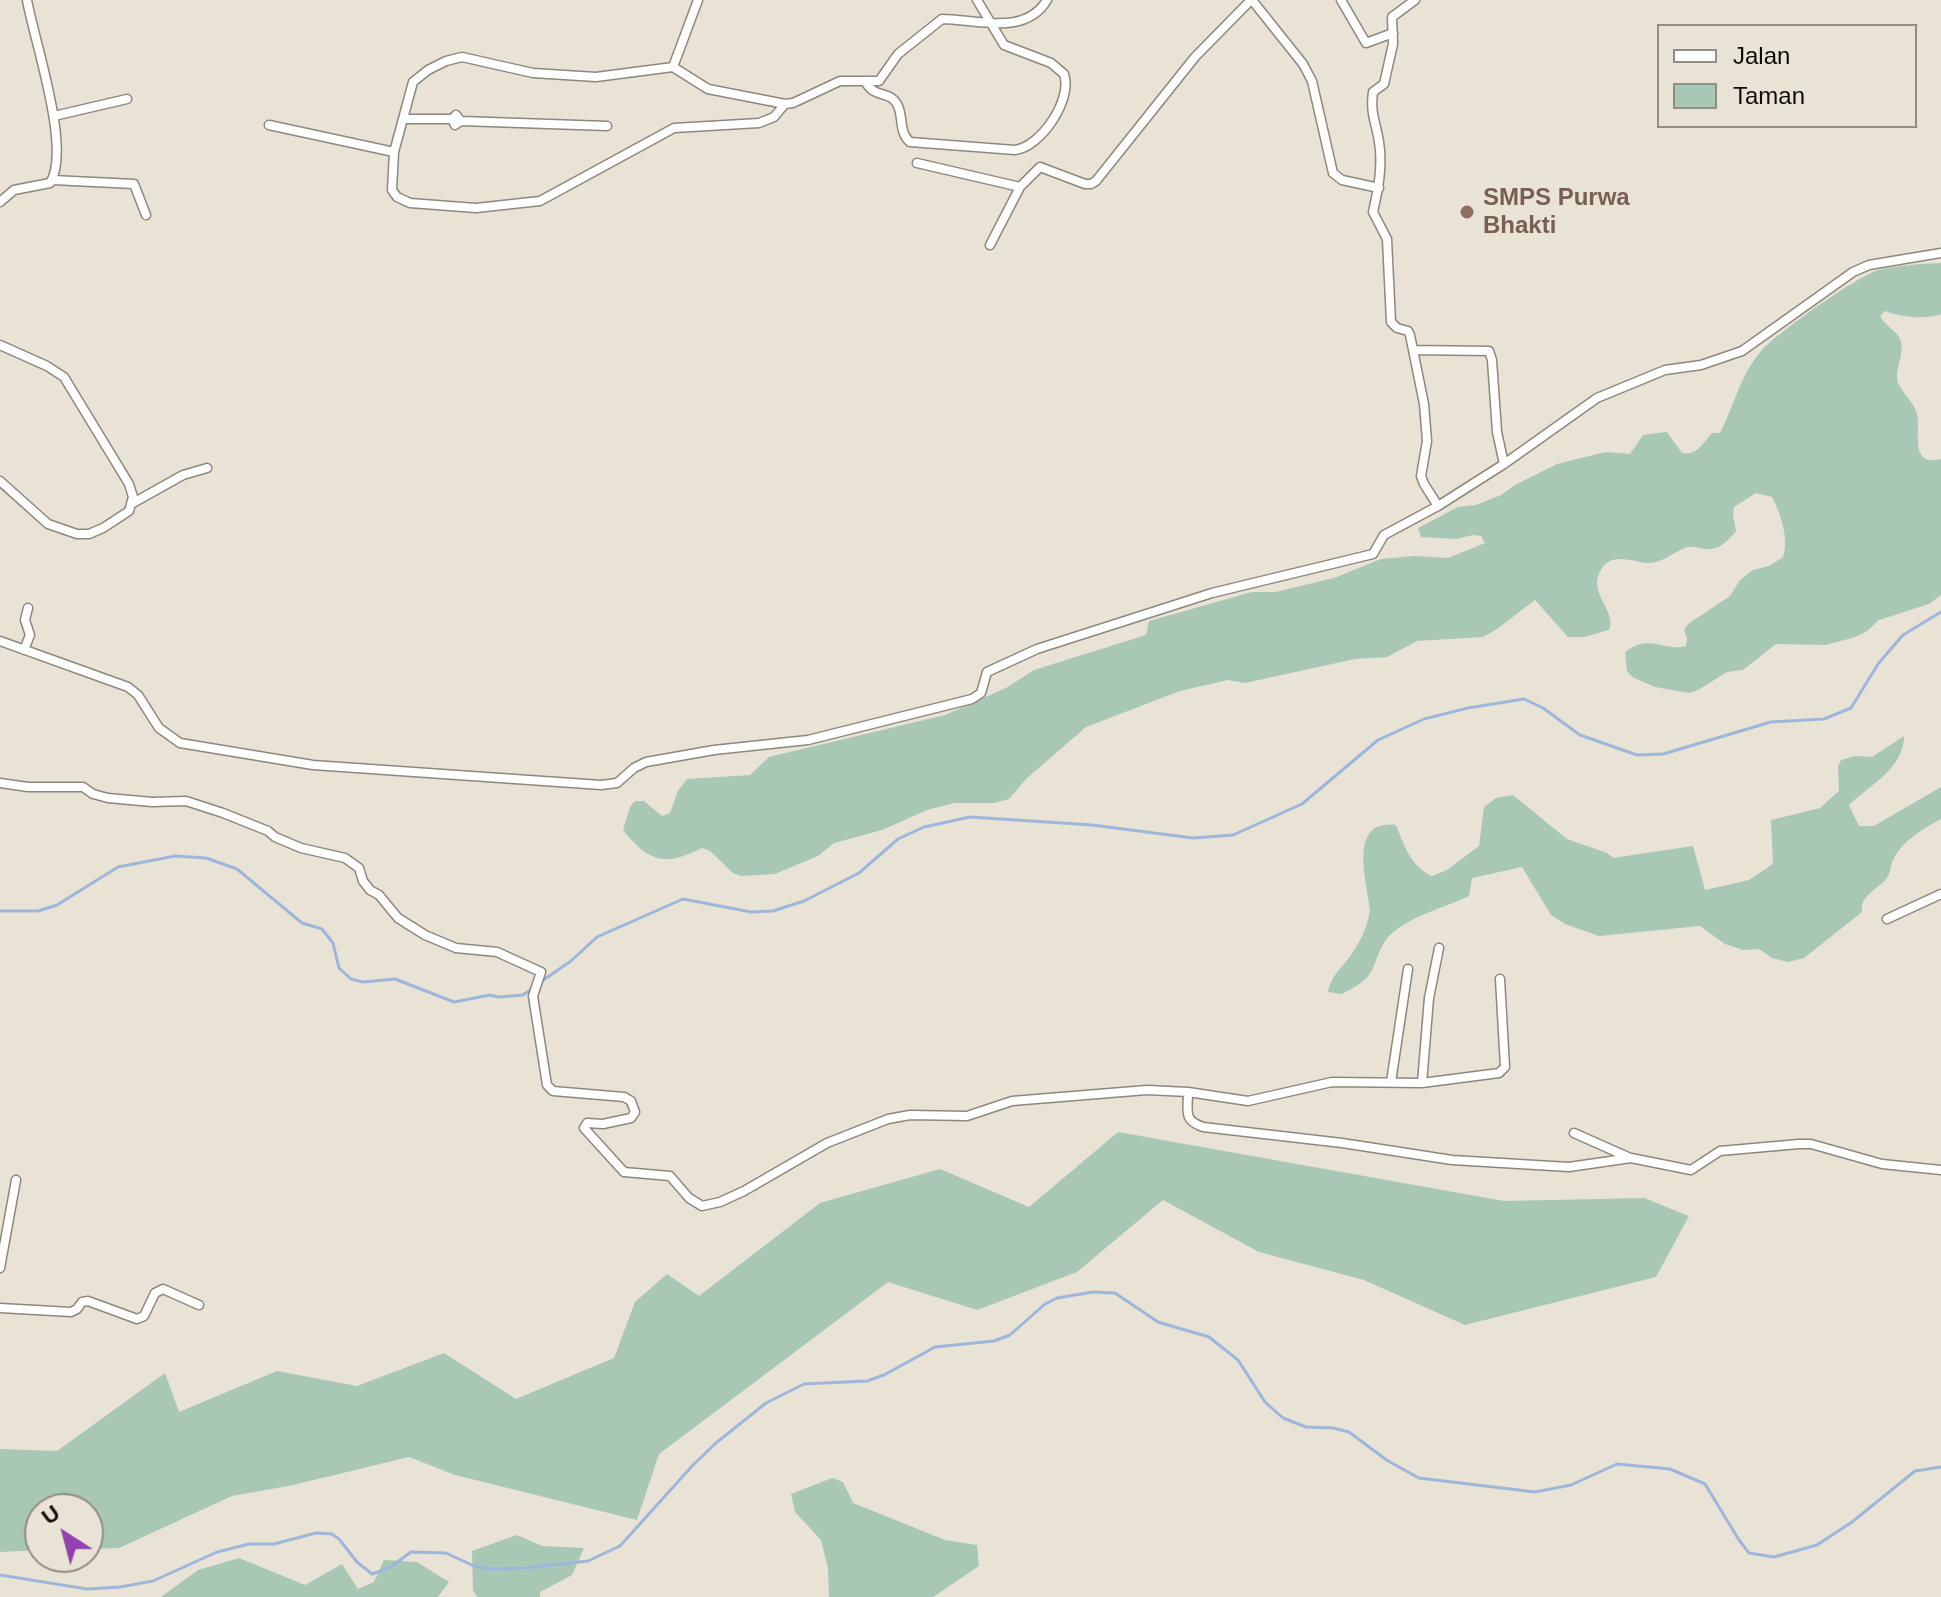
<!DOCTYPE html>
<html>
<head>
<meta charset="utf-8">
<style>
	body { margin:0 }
	#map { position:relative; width:1941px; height:1597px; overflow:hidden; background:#e9e3d6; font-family:Arial,sans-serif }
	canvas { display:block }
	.legend { position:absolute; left:1657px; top:24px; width:260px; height:104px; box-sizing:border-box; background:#e9e3d6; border:2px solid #918d84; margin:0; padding:10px 14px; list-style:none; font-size:24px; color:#0e0c08 }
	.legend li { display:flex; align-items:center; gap:16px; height:40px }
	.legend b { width:40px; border:2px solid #918d84 }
	.north { position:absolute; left:24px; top:1493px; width:80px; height:80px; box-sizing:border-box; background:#e9e3d6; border:2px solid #918d84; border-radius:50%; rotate:324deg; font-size:22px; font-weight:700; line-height:32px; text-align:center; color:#0e0c08 }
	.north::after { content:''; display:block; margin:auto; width:28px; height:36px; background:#9542b1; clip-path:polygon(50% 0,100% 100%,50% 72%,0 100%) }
</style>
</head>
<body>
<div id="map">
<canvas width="1941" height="1597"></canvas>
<ul class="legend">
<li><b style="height:10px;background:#fff"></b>Jalan</li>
<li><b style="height:22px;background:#a8c7b5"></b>Taman</li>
</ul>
<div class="north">U</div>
</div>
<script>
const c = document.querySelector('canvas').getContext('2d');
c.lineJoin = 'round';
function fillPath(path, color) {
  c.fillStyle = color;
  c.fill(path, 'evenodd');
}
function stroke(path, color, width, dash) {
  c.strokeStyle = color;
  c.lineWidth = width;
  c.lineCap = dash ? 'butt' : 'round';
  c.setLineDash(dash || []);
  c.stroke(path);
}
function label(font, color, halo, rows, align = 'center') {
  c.font = font + ' Arial,sans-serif';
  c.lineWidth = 7;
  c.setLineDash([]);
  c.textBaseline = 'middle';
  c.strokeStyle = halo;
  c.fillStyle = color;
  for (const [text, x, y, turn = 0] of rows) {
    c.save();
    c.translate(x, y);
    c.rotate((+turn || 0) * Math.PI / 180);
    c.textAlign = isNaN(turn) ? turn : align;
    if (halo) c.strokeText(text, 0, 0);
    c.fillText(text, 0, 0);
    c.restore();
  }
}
const green = new Path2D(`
	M1941 263V314C1927 320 1899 317 1885 311L1880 316C1885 326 1896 330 1900 339 1905 349 1897 366 1897 377 1897 390 1914 400 1917 414 1920 426 1914 448 1923 457 1928 462 1935 460 1941 459V595L1929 604 1879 620 1866 632 1852 638 1826 645 1776 644 1743 670 1727 672 1698 690 1689 693 1655 687 1632 677 1627 671 1625 652C1650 633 1663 652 1686 646L1687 638 1684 630 1688 624 1730 596 1740 580 1753 570 1769 566 1783 557C1789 539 1781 514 1772 497L1756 493 1734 507 1733 515 1736 531C1729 540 1718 551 1706 549 1699 549 1695 546 1688 547 1674 551 1664 563 1648 563 1633 562 1613 552 1602 568 1585 593 1618 610 1609 630L1584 637H1568L1535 600 1497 629 1483 637 1417 641 1387 657 1355 659 1245 683 1228 680 1180 691 1086 727 1026 779 1009 799 994 803H954L927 810 882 830 834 843 818 856 775 874 741 876 733 873 710 851 702 848C665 867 648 862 623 830L630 807 635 801H644L662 816 670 813 678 791 687 779 750 775 769 757 945 715 1006 688 1034 670 1146 635 1149 621 1252 592H1275L1334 578 1381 559 1414 556 1448 558 1485 543 1481 536 1473 535 1457 539 1421 537 1418 528 1458 507 1476 505 1501 495 1515 485 1557 464 1606 452 1630 454 1643 435 1667 432 1682 453C1697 456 1703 443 1712 433H1720C1734 406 1741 373 1762 350 1776 334 1860 274 1879 270 1899 265 1921 264 1941 263Z
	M1904 736C1904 768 1870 785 1849 805L1859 826H1874L1941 787V819C1923 829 1902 841 1893 860 1890 866 1891 872 1887 878 1877 890 1860 895 1862 912L1804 958 1788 962 1772 958 1759 949 1743 950 1725 944 1700 926 1599 936 1565 924 1551 915 1522 867 1472 878 1469 896C1442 909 1411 915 1389 936 1380 946 1377 959 1372 970 1366 982 1353 988 1342 994L1328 992C1332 972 1347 964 1356 947 1363 936 1368 923 1370 910 1367 882 1347 819 1396 825 1404 845 1411 867 1432 876L1447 870 1479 846 1484 807 1496 798 1513 795 1567 839 1607 853 1613 858 1693 846 1705 890 1749 880 1773 864 1771 820 1820 808 1839 791 1838 767 1841 760 1856 756 1872 757Z
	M1118 1132 1504 1201 1644 1198 1689 1216 1656 1277 1465 1325 1364 1280 1259 1252 1163 1200 1077 1272 977 1310 888 1282 659 1454 637 1520 455 1475 409 1457 293 1485 232 1496 119 1548 88 1549V1509H40V1550L0 1552V1449L57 1451 165 1373 179 1412 277 1371 357 1386 444 1353 516 1399 614 1358 635 1302 667 1274 699 1296 820 1203 940 1169 1029 1207Z
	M832 1478 843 1482 853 1503 945 1540 977 1545 979 1566 933 1597H829L828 1568 821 1540 795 1512 791 1494Z
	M517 1535 542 1546 584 1548 572 1575 540 1592V1597H477L473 1590 472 1551Z
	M239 1558 305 1585 342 1564 358 1589 374 1582 384 1560 417 1562 449 1582 438 1597H161L198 1570Z`);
const stream = new Path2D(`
	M0 911H38L57 905 118 867 175 856 206 858 237 869 302 923 322 929 333 943 339 968 351 979 363 982 395 979 454 1002 490 995 498 997 523 995 533 988
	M539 983 571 961 597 937 683 899 751 912 773 911 804 901 859 873 898 839 924 827 970 817 1092 825 1193 838 1233 835 1302 804 1378 740 1424 719 1468 708 1524 699 1543 708 1580 735 1637 755 1663 754 1771 722 1824 719 1851 708 1878 664 1903 635 1941 612
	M0 1575 87 1589 120 1587 153 1581 217 1552 249 1544H274L316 1533 332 1534 339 1539 357 1562 372 1574 389 1568 411 1552 446 1553 476 1567 492 1569 526 1568 588 1561 620 1546 693 1465 716 1443 766 1403 804 1384 867 1381 884 1375 935 1347 994 1341 1010 1335 1045 1304 1057 1298 1093 1292 1115 1293 1158 1322 1209 1337 1238 1360 1265 1402 1283 1418 1306 1427 1333 1428 1349 1432 1388 1461 1419 1478 1535 1492 1571 1485 1617 1464 1670 1469 1705 1484 1739 1540 1749 1553 1774 1557 1817 1545 1852 1522 1915 1471 1941 1467`);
const minor = new Path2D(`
	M698 0 673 67 708 89 785 104 793 103 840 81H879L898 54 942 19C976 19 1025 37 1047 0
	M1252 0 1303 64 1312 81 1333 173 1342 180 1379 188
	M1341 0 1366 43 1393 33
	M1415 0 1392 17 1393 44 1384 84 1373 92C1370 114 1376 122 1379 142 1383 166 1378 190 1373 212L1387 239 1391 322 1397 328 1408 331 1410 335 1424 404 1427 441 1421 476 1424 484 1438 506
	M673 67 596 77 533 73 462 57 446 61 428 70 413 82 394 152 392 190 397 197 410 203 476 208 540 201 674 128 759 123 774 117 785 104
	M865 81C874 99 889 90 897 104 904 116 898 132 910 142L1015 150C1041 147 1073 99 1064 74L1051 63 1004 45 977 0
	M54 116 127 99
	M403 119H452L456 115 461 121 455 125 452 119
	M461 121 607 126
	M269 125 394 152
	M917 163 1020 187 990 245
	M53 180 134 184 146 215
	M1020 187 1040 167 1085 184H1091L1096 181 1195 57 1251 0
	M0 202 14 190 50 183C72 150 34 40 27 0
	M0 345 47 366 64 377 129 484 133 497 129 511 103 528 89 534H77L48 524 0 481
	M1413 350 1489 351 1492 360 1497 432 1504 464
	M133 503 183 475 207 468
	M0 641 128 687 138 695 159 728 180 743 313 765 601 785 617 783 634 768 646 762 714 750 808 740 972 699 981 693 987 672 1037 649 1212 593 1373 554 1384 535 1438 506 1504 464 1597 398 1665 370 1701 365 1742 351 1853 272 1869 265 1941 253
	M24 650 30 635 25 620 28 608
	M0 783 28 787H83L93 794 108 798 152 802 186 801 223 813 268 831 275 837 301 848 345 858 359 868 363 881 370 890 379 895 398 918 425 935 456 948 497 952 541 972 533 996 547 1085 553 1091 624 1097 631 1101 635 1112 631 1118 603 1124 587 1123 584 1128 624 1172 670 1176 689 1198 702 1206 720 1202 744 1191 827 1143 888 1119 910 1115 967 1116 1012 1101 1147 1090 1188 1092C1188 1112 1183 1120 1203 1127L1342 1143 1452 1160 1569 1167 1631 1158 1691 1170 1720 1151 1799 1144H1811L1882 1164 1941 1170
	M1887 919 1941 894
	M1391 1082 1408 969
	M1422 1083 1429 998 1439 948
	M1188 1092 1248 1101 1332 1082 1422 1083 1499 1073 1505 1067 1500 979
	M1574 1133 1628 1157
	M0 1268 16 1180
	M0 1308 71 1312 77 1309 82 1302 88 1301 137 1319 144 1316 155 1293 163 1289 199 1305`);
const markers = [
	[1467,212,8,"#8d6e63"]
];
const educationNames = [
	["SMPS Purwa",1483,198],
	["Bhakti",1483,226]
];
fillPath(green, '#a8c7b5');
stroke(stream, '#9fb6dc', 3);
stroke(minor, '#8e877c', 11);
stroke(minor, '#fff', 8);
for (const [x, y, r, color] of markers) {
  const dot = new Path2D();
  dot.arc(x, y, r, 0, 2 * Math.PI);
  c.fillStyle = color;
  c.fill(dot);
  stroke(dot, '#e9e3d6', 3);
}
label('bold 24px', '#785e54', '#e9e3d6', educationNames, 'left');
</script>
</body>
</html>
